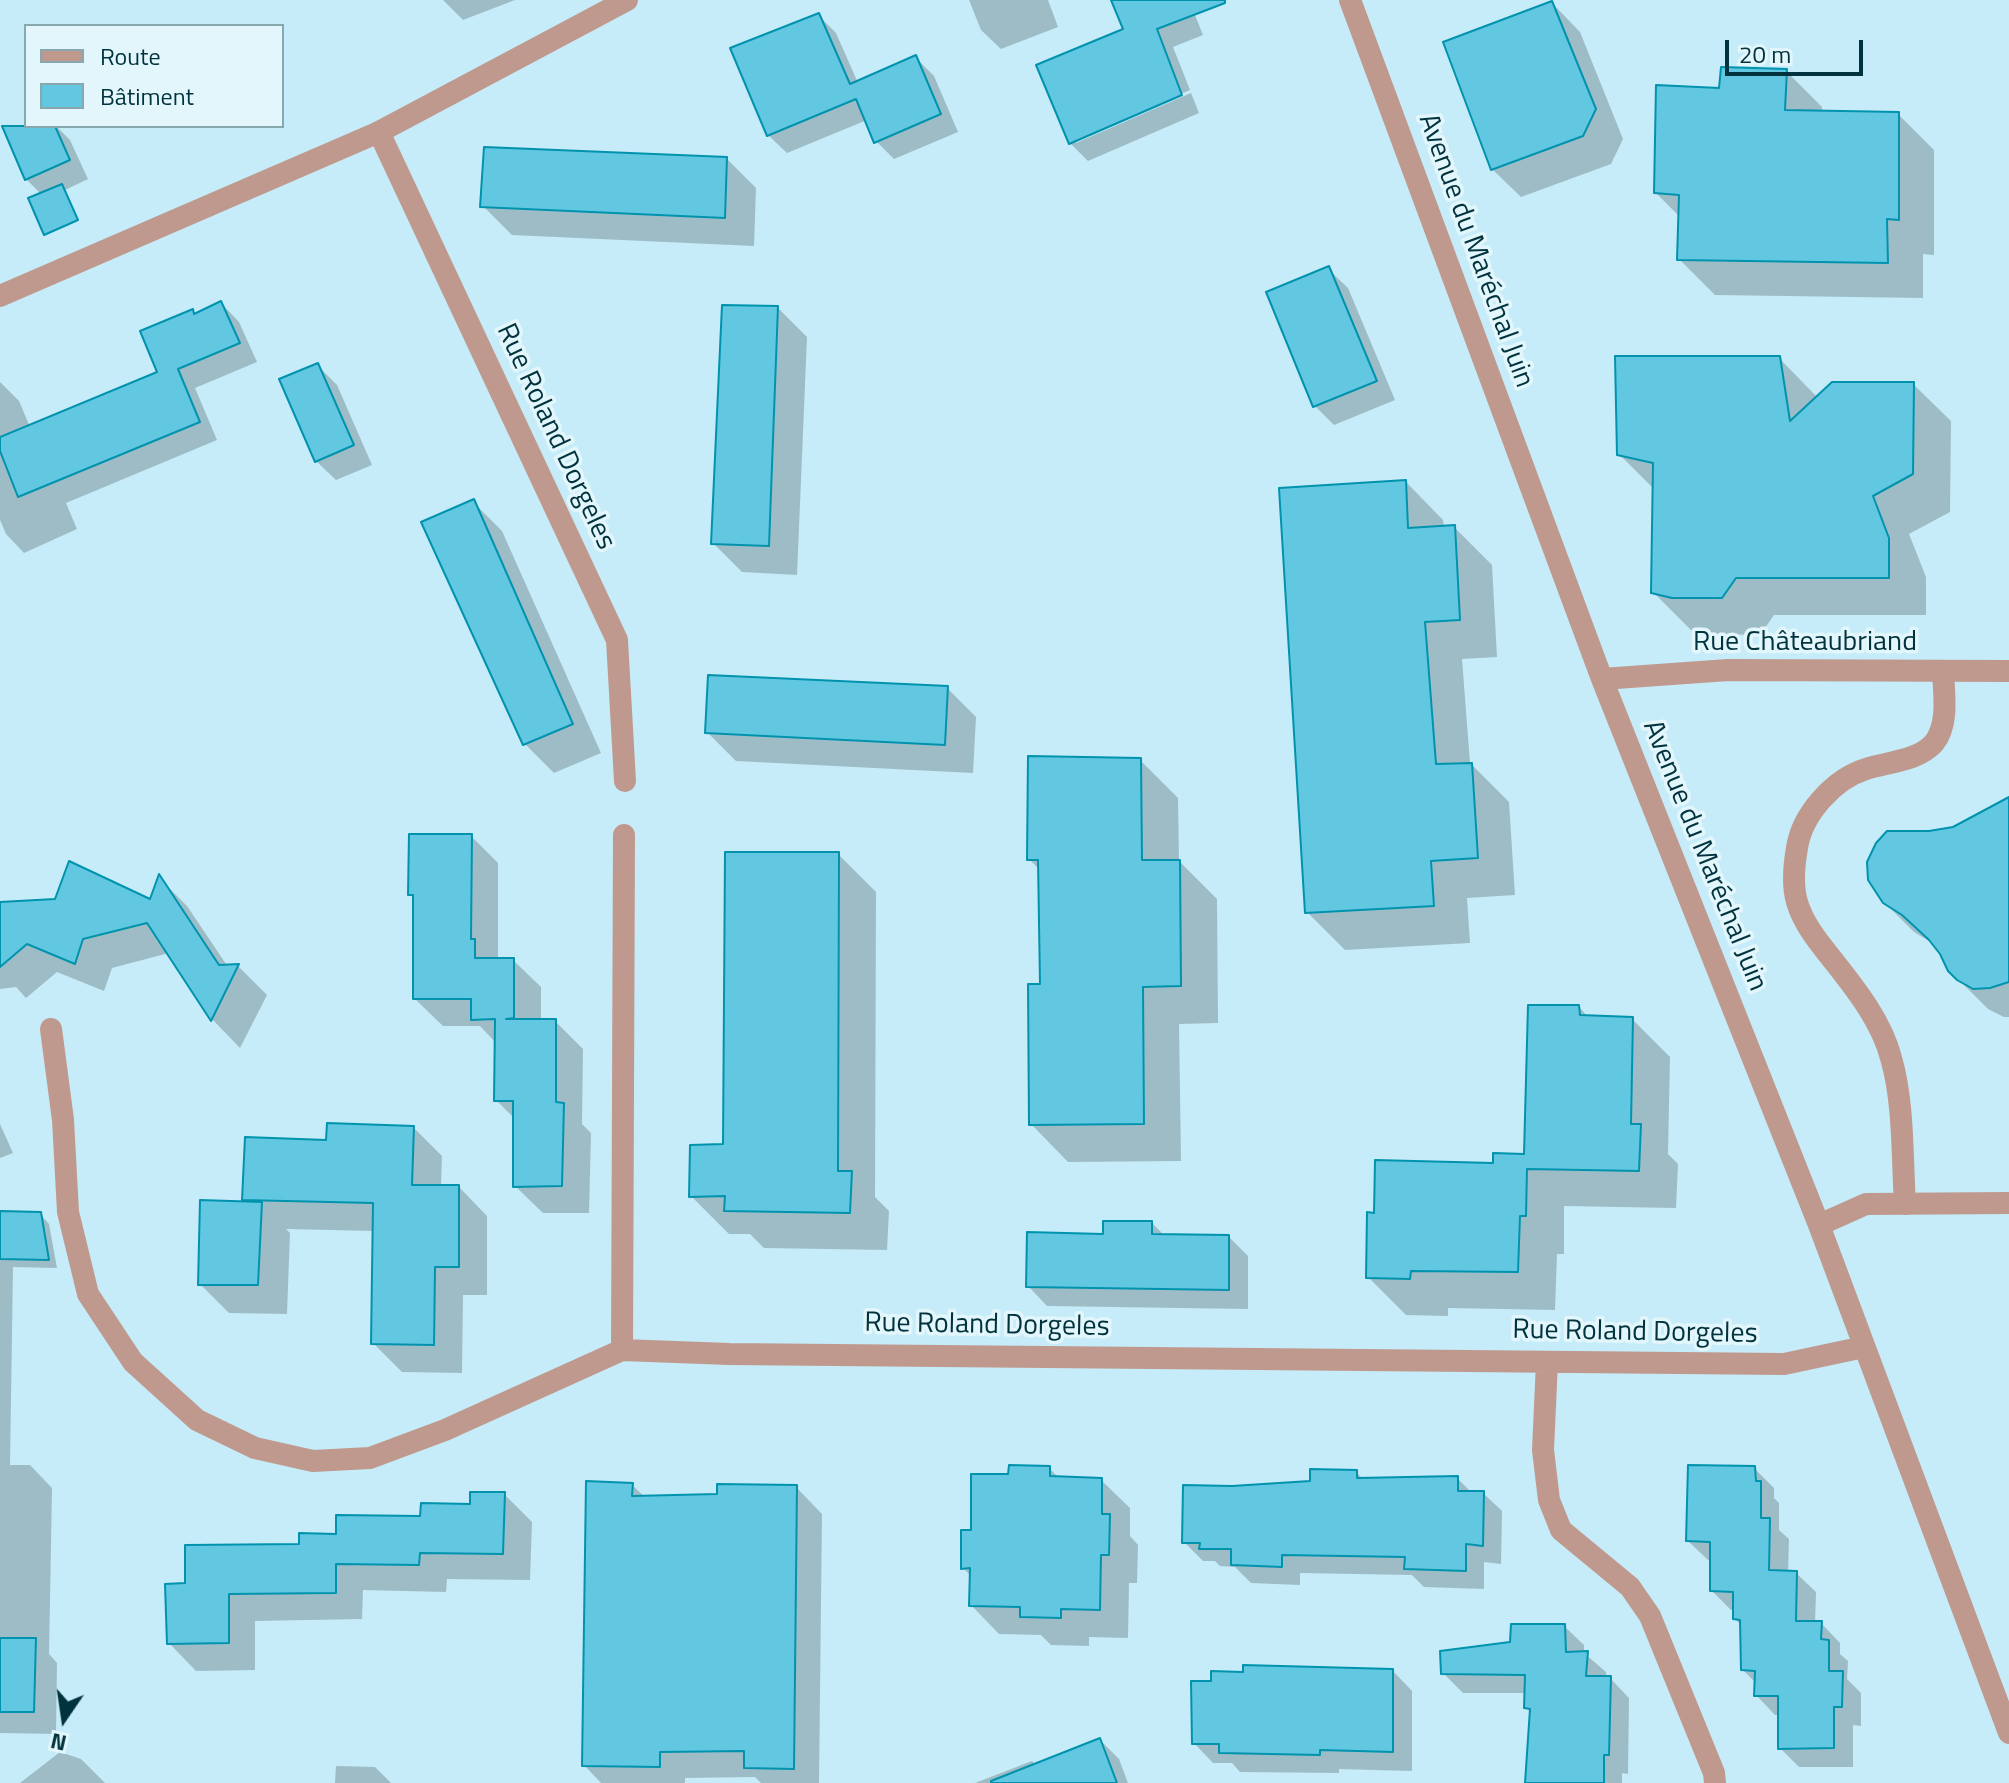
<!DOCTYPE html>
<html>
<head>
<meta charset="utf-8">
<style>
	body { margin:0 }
	#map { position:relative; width:2009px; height:1783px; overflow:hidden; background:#c5ecf8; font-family:"Titillium Web",sans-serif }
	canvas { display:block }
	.legend { position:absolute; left:24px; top:24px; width:260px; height:104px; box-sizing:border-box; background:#e2f6fb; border:2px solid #88a8af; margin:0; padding:10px 14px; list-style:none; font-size:24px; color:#00333e }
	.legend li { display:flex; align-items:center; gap:16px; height:40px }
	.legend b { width:40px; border:2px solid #88a8af }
	.north { position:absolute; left:24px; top:1679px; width:80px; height:80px; -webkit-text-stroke:6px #e2f6fb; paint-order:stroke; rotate:193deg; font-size:22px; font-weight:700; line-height:32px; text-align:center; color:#00333e }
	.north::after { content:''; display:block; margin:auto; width:28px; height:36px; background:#00333e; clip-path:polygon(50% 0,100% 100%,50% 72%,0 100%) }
	.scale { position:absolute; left:1725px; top:40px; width:138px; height:36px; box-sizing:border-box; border:4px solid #00333e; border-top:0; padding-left:10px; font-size:24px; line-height:28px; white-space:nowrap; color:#00333e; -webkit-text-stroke:6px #e2f6fb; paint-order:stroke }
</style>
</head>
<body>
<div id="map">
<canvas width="2009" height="1783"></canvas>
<ul class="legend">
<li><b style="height:10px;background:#c0998e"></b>Route</li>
<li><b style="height:22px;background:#62c8e2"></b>Bâtiment</li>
</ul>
<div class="north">N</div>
<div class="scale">20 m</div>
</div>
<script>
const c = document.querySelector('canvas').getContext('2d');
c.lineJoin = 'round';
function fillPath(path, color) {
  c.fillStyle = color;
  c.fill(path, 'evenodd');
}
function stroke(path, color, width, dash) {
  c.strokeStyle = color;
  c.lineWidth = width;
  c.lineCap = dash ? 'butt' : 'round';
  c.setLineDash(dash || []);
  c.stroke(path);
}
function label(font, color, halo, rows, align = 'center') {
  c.font = font + ' "Titillium Web",sans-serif';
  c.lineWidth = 7;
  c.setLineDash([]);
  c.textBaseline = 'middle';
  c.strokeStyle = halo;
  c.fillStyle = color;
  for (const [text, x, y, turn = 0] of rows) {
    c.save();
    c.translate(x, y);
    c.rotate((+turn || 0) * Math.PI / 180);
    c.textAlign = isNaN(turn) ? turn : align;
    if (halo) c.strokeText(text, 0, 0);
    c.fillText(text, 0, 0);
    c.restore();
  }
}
const shadow = new Path2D(`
	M443 0H515L463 20Z
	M969 0H1048L1058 27 1001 49 981 30Z
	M1113 0H1189L1203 35 1173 47 1190 90 1076 139V143L1191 93 1199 113 1088 161 1070 143 1125 30Z
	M1552 3 1580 32 1623 139 1611 164 1521 197 1492 169Z
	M818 15 836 33 858 83 916 58 934 76 958 132 894 159 876 141 867 120 787 153 768 135Z
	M1786 71 1822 107V113L1898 114 1934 150V255L1923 254V298L1715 295 1679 259 1680 217 1656 193Z
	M38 126H56L70 140 88 179 46 199 26 179Z
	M727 159 756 188 754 246 512 235 483 206Z
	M1328 269 1348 288 1395 400 1334 425 1315 406Z
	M221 303 239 322 257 362 195 388 217 440 66 503 77 529 24 553 6 534 0 520V382L19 401 30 427 159 373 193 311 197 315Z
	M778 308 807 337 797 575 742 572 713 543Z
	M1779 358 1818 398 1913 384 1951 421 1950 512 1909 534 1926 577V615H1774L1760 635 1711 634 1691 630 1653 592 1654 489 1619 454Z
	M317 365 337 385 372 465 336 480 316 461Z
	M1406 482 1443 520 1444 528 1454 527 1492 565 1497 657 1462 659 1470 763 1509 802 1515 895 1467 898 1470 943 1345 950 1307 912Z
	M473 502 502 531 601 753 554 773 525 744Z
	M947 688 976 717 973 773 736 761 707 732Z
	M1140 760 1178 798 1179 861 1217 899 1218 1023 1179 1024 1181 1161 1068 1162 1031 1124 1042 986 1040 870 1029 859Z
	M2009 805V1017H2004L1988 1009 1949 970 1941 952 1934 944 1914 932 1884 902 1930 833 1953 829Z
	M471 836 498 863V960H513L541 987V1021H555L583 1049 582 1124 591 1133 589 1213H543L515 1186V1119L496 1100V1043L480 1026H443L415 999V899L410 894Z
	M838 854 876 892 875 1197 889 1211 887 1250 764 1248 750 1234H729L691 1196 725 1146Z
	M159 878 187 906 228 967 238 966 267 995 240 1048 212 1019 169 953 112 968 104 991 57 972 26 998 16 987 0 989V904L152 902Z
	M1579 1007 1589 1018 1632 1019 1670 1057 1668 1154 1678 1164 1676 1208 1564 1206V1254H1557L1555 1310 1448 1308V1316L1406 1315 1368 1277 1376 1215 1495 1165 1526 1156Z
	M0 1124 13 1153 0 1158Z
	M413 1127 442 1156 441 1187H459L487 1216V1295H463L462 1373 402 1372 373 1343 375 1231 286 1229 290 1233 287 1314 229 1313 200 1284 248 1203 244 1200 328 1142Z
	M40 1214 49 1224 57 1268 13 1267 10 1465H30L52 1488 49 1654 57 1663 56 1734 0 1733V1245Z
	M1152 1223 1165 1236 1229 1237 1248 1256V1309L1047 1306 1028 1286 1105 1236Z
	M1049 1468 1059 1478 1101 1480 1130 1508V1536L1138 1545 1137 1583H1129L1128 1638 1089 1637V1646L1051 1645 1041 1635 999 1634 971 1605V1576L963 1568 973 1532 1010 1476Z
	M1754 1468 1774 1488V1498L1779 1503V1530L1789 1539 1788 1573H1796L1816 1592 1815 1623H1821L1840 1643V1654L1848 1661 1847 1679 1861 1693V1726L1853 1725V1767H1799L1780 1748V1715H1775L1756 1695V1683L1743 1670 1742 1626 1735 1619V1610H1731L1712 1591V1560H1708L1688 1541Z
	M1356 1472 1364 1480 1457 1478 1472 1493H1483L1502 1511 1501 1564 1484 1562V1589L1424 1587 1412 1575 1300 1573V1585L1251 1583 1235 1567 1220 1566 1215 1561H1203L1184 1542 1232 1488 1312 1483Z
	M632 1485 646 1498 719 1496 796 1487 822 1514 819 1783H761L755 1777 685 1778V1783H601L584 1765Z
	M504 1494 532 1522 530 1580 447 1579 446 1592 363 1590 362 1619 255 1621V1670L196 1671 169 1643 187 1585 338 1536 471 1506Z
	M1564 1626 1584 1645V1653L1606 1672V1678H1610L1629 1698 1628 1774 1622 1773V1783H1527L1532 1713 1526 1707V1693H1463L1443 1673 1512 1644Z
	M1393 1671 1412 1691V1771L1339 1769V1773L1240 1772 1232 1763H1213L1194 1743Z
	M1100 1740 1119 1759 1128 1783H975L1032 1761 1036 1765Z
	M60 1752 81 1759 105 1783H20Z
	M336 1766 375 1767 391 1783H335Z`);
const building = new Path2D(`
	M1111 0H1225V3L1157 29 1182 95 1069 144 1036 65 1123 29Z
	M1552 1 1596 109 1583 136 1491 170 1443 42Z
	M819 13 850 84 916 55 941 114 874 143 856 99 767 136 730 48Z
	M1721 67 1787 69 1785 110 1899 112V220L1887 219 1888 263 1677 260 1679 195 1654 193 1656 85 1719 88Z
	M2 126H55L70 160 25 180Z
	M484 147 727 157 725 218 480 207Z
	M62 184 78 220 44 235 28 198Z
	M1329 266 1377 381 1313 407 1266 292Z
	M221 301 240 343 178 369 200 422 18 497 0 451V437L157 372 140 331 193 309 194 314Z
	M722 305 778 306 769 546 711 544Z
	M1615 356H1780L1790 421 1832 382H1914L1913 474 1873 496 1889 538V578H1736L1722 598H1672L1651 593 1653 463 1617 455Z
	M318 363 354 445 315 462 279 379Z
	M1406 480 1408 528 1455 525 1460 620 1425 622 1436 764 1472 763 1478 858 1431 861 1434 906 1305 913 1279 488Z
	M474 499 573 724 523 745 421 522Z
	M708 675 948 686 945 745 705 733Z
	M1028 756 1141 758 1142 860H1180L1181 986 1143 987 1144 1124 1029 1125 1028 984H1040L1038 860H1027Z
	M2009 797V982L1990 988 1973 989 1957 980 1948 971 1940 954 1929 940 1902 915 1883 903 1868 880 1867 862 1876 843 1887 831H1929L1953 827Z
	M409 834H472L471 939H475V958H514V1018L506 1019H556V1102L564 1103 562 1186 513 1187V1101H494L495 1019 471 1020V999H413V895H408Z
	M725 852H839L838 1171H852L850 1213 724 1211 725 1196 689 1197 690 1145 723 1144Z
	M69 861 150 899 159 874 219 965 239 964 211 1021 147 923 83 939 75 964 27 944 0 967V902L55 899Z
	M1528 1005H1579L1580 1015 1633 1017 1631 1124H1641L1639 1171 1527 1169 1526 1216H1520L1518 1272 1411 1271 1410 1279 1366 1278 1367 1212 1374 1213 1375 1160 1493 1163V1153L1524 1154Z
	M327 1123 414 1126 412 1185H459V1267H435L434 1345 371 1344 373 1203 242 1200 245 1137 326 1140Z
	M200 1200 262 1202 258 1285H198Z
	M0 1211 41 1212 49 1260 0 1259Z
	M1103 1221H1152V1234L1229 1235V1290L1026 1287 1027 1232 1103 1234Z
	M1009 1465 1050 1466V1476L1102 1478V1514H1110L1109 1555H1101L1100 1610 1061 1609V1618L1020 1617V1607L969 1606 970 1568 961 1569V1530H971V1474H1008Z
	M1688 1465 1755 1466 1756 1481H1761V1518H1770L1769 1570 1797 1571 1796 1621H1822L1821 1639 1829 1640V1671H1843L1842 1707H1834V1748L1778 1749V1696H1754L1755 1671 1741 1670 1740 1620 1733 1619V1592L1710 1591V1542L1686 1541Z
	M1310 1469 1357 1470V1478L1458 1476V1491H1484L1483 1546 1466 1544V1571L1404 1569 1405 1557 1282 1555V1567L1231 1565V1549H1199L1200 1543H1182L1183 1485 1232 1486 1310 1481Z
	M586 1481 633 1483 632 1496 717 1494V1484L797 1485 794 1769 744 1768V1751L660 1752V1767L582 1766Z
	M470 1492H505L503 1554 420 1553 419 1565 336 1564V1593L229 1594V1643L167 1644 165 1584 185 1583V1545L299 1544V1533L336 1534V1515L420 1516 421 1503 470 1504Z
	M1511 1624H1565L1566 1652 1588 1651 1586 1676H1611L1609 1755H1604V1783H1525L1530 1709 1524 1708 1525 1675 1441 1674 1440 1651 1510 1642Z
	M0 1638H36L34 1712H0Z
	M1243 1665 1393 1669V1752L1320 1750V1755L1219 1753V1744H1192L1191 1681H1211V1671L1243 1672Z
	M1100 1738 1117 1783H991V1781Z`);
const service = new Path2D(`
	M1905 1204C1902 1158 1904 1102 1891 1058 1882 1023 1858 992 1836 964 1821 945 1804 926 1797 902 1792 885 1794 865 1797 848 1802 814 1834 779 1866 769 1888 762 1918 761 1934 743 1949 724 1944 694 1943 672`);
const minor = new Path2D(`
	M1350 0 1602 679 1819 1225 2009 1733
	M379 132 617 640 625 781
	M1602 679 1728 670 2009 671
	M624 835 622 1350 729 1354 1784 1364 1864 1347
	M51 1029 63 1120 68 1212 88 1294 133 1362 197 1420 255 1448 313 1461 370 1458 445 1430 622 1350
	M1819 1225 1866 1204 2009 1203
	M1547 1362 1543 1450 1549 1500 1561 1530 1630 1587 1650 1616 1714 1773 1715 1783`);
const tertiary = new Path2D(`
	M0 296 379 132 627 0`);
const streetNames = [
	["Avenue du Maréchal Juin",1475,251,70],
	["Rue Roland Dorgeles",555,437,65],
	["Rue Châteaubriand",1805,643],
	["Avenue du Maréchal Juin",1704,856,68],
	["Rue Roland Dorgeles",987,1326,1],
	["Rue Roland Dorgeles",1635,1333,1]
];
fillPath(shadow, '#0003');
fillPath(building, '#62c8e2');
stroke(building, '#0193ae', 2);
stroke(service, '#c0998e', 22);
stroke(minor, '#c0998e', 22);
stroke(tertiary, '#c0998e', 22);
label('28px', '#00333e', '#e2f6fb', streetNames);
</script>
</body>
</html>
